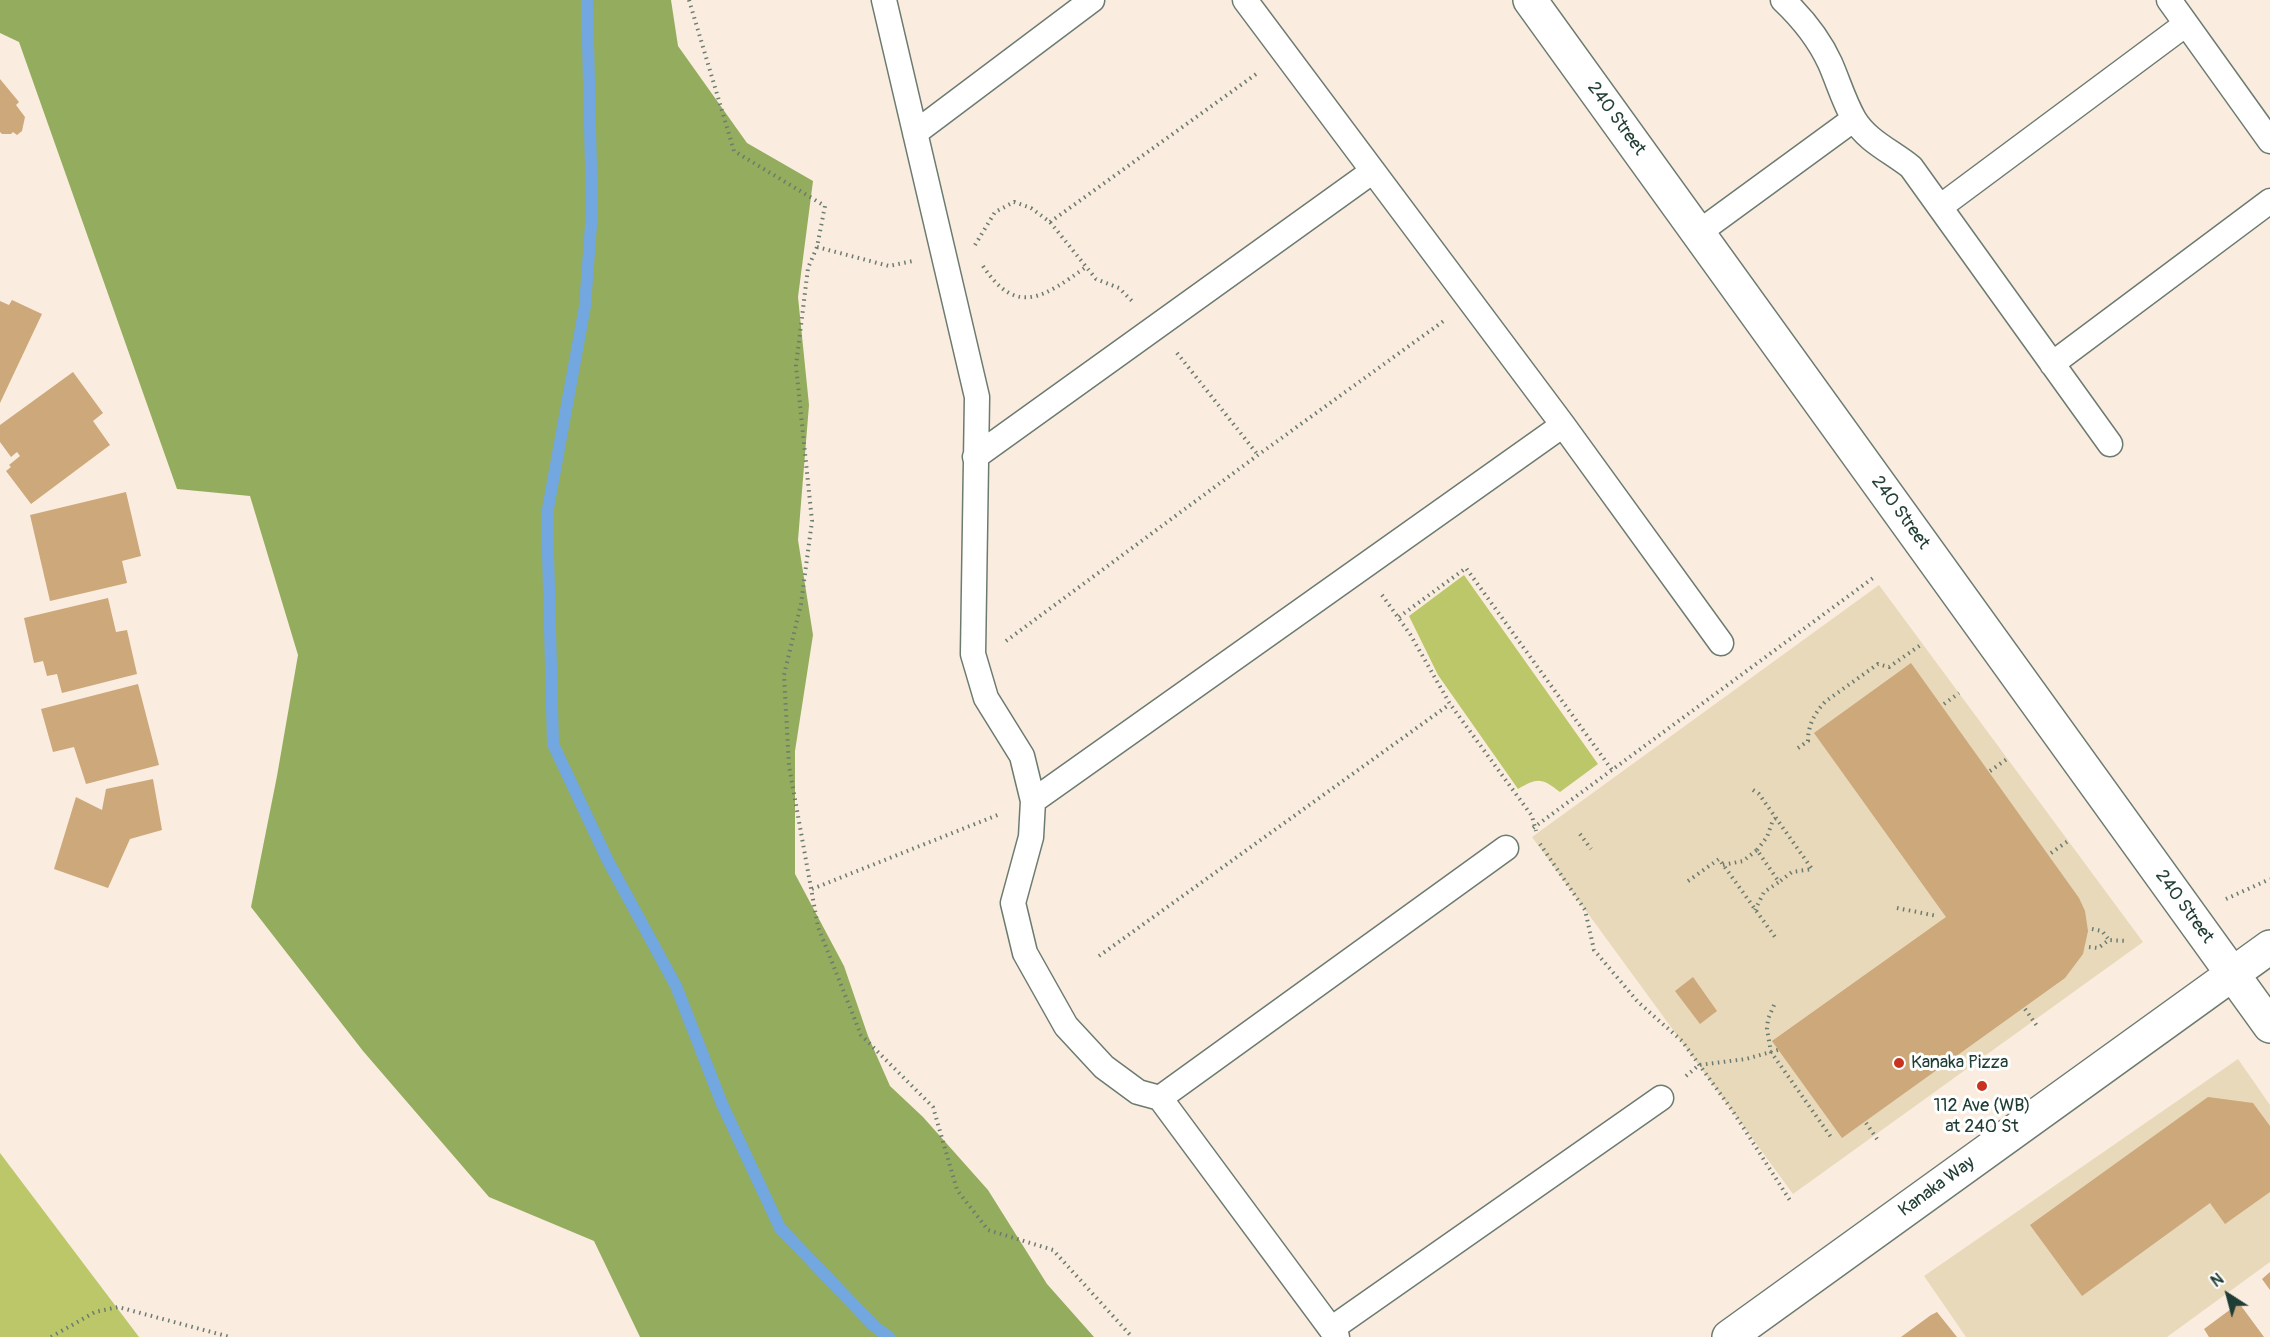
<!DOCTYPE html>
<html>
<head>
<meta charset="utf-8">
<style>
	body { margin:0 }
	#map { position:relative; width:2270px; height:1337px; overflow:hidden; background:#faeddf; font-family:Pangolin,sans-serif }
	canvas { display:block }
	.north { position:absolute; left:2198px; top:1265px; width:60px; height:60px; -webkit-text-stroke:4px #fff; paint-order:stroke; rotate:324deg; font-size:16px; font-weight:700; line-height:24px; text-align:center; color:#1f3d34 }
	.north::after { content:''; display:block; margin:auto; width:21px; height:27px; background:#1f3d34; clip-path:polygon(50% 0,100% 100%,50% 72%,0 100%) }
</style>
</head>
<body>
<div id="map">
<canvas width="2270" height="1337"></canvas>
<div class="north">N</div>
</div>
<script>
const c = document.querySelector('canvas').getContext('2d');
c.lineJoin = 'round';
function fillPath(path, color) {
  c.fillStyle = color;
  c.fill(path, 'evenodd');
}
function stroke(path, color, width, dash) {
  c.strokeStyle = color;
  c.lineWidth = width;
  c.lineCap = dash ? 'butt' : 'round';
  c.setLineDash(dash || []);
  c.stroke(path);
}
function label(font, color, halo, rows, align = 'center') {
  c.font = font + ' Pangolin,sans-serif';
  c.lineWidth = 6;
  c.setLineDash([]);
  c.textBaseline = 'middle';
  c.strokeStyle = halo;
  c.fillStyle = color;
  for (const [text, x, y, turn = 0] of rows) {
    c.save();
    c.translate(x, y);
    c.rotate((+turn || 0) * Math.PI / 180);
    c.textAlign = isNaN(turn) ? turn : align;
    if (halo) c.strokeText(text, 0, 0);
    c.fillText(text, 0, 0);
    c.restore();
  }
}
const built = new Path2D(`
	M1879 585 2143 942 1793 1194 1532 837Z
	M2238 1059 2270 1105V1262L2167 1337H1966L1924 1276Z`);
const green = new Path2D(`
	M1464 575 1598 764 1560 792C1542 778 1538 777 1518 789L1438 675 1409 616Z
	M0 1153 139 1337H0Z`);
const forest = new Path2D(`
	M0 0H671L678 46 747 143 813 181 798 297 809 405 798 540 813 635 795 751V874L844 966 868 1036 890 1086 923 1117 988 1190 1047 1284 1094 1337H640L594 1241 489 1197 363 1051 251 907 277 776 298 655 250 496 177 489 19 42 0 33Z`);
const stream = new Path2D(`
	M587 0 592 211 585 306 547 514 553 744 608 861 676 986 722 1104 780 1228 874 1326 889 1337`);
const building = new Path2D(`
	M0 79 19 102 16 105 25 117 22 131 17 135 13 132 11 134H2L0 132Z
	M12 300 42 314 0 403V301L9 305Z
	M73 372 103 413 93 421 110 445 31 504 6 471 11 467 9 465 20 456 17 452 11 457 0 442V425Z
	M126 492 141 556 122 561 127 583 50 601 30 515Z
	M108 598 116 632 127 630 137 674 62 693 57 674 47 676 43 661 34 663 24 618Z
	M1911 663 2079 898 2085 911 2088 931 2083 954 2065 978 1842 1138 1772 1041 1946 917 1814 733Z
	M138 684 159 765 86 784 74 747 53 752 41 709Z
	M153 779 162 830 130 839 108 888 54 869 76 797 102 810 106 789Z
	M1693 977 1717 1011 1700 1024 1675 991Z
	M2208 1097 2253 1103 2270 1126V1192L2225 1224 2210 1203 2082 1296 2030 1225Z
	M2270 1272V1290L2262 1279Z
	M2239 1303 2264 1337H2209L2204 1329Z
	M1937 1312 1957 1337H1901L1931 1315Z`);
const path = new Path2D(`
	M689 0 734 151 825 206 817 247 808 268 796 366 812 521 801 604 784 675 789 766 818 927 861 1035 933 1107 957 1190 988 1230 1053 1250 1132 1337
	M1050 222 1259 72
	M975 245 995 212 1014 202 1031 208 1050 222 1096 279 1119 288 1133 302
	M817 247 889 266 913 261
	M983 266C1017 318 1045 296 1086 267
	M1177 353 1258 455
	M1382 595 1410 634 1450 704 1532 816 1536 831
	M1399 617 1466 568 1612 770
	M1006 641 1258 455 1445 320
	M1944 704 1959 693
	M1798 748 1808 741C1808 725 1815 712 1826 701L1878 664 1889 667 1922 644
	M1990 771 2007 759
	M1753 790 1759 794 1812 869 1792 872 1779 882
	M1533 828 1873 578
	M1580 834 1591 849
	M1540 844 1585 910 1594 950 1638 1002 1682 1041 1732 1110 1791 1202
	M1757 850 1767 837 1773 820 1776 818
	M2051 853 2068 841
	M1723 865 1743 861 1757 850 1779 882 1764 892 1755 910
	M1688 881 1719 859 1775 937
	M812 889 1000 814
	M2226 899 2270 879
	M1897 908 1937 916
	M2092 929 2102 931 2109 940
	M2089 947 2098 948 2109 940 2128 941
	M1099 956 1450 704
	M1774 1005 1768 1019 1767 1029 1771 1052 1831 1137
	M2025 1009 2037 1026
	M1686 1076 1699 1065 1746 1059 1778 1050
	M1866 1123 1877 1139
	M51 1337 95 1312 118 1307 230 1337`);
const service = new Path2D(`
	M884 0 977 397 973 654 986 698 1022 756 1033 801 1031 837 1013 903 1025 953 1066 1026 1104 1067 1138 1092 1160 1098 1337 1337
	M1245 0 1563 425 1721 643
	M1783 0C1802 18 1819 39 1830 63 1838 81 1844 102 1854 119 1867 141 1891 151 1911 167L2110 444
	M2169 0 2270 141
	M915 133 1092 0
	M1940 207 2186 24
	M1698 233 1854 119
	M2052 364 2270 201
	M975 457 1373 171
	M1033 801 1563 425
	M1160 1098 1506 848
	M1331 1329 1661 1098`);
const secondary = new Path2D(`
	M1530 0 2270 1026
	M1729 1337 2270 947`);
const markers = [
	[1899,1063,6,"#c8321e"],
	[1982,1086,6,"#c8321e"]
];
const streetNames = [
	["240 Street",1616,119,54],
	["240 Street",1900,513,54],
	["240 Street",2184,907,54],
	["Kanaka Way",1937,1187,-36]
];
const poiNames = [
	["Kanaka Pizza",1911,1063],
	["112 Ave (WB)",1982,1106,"center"],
	["at 240 St",1982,1127,"center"]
];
fillPath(built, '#e8d9ba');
fillPath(green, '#bbc769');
fillPath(forest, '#94ac5d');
stroke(stream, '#72a7df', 12);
fillPath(building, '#cca87b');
stroke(service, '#6c7b70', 27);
stroke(secondary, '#6c7b70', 36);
stroke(path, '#6c7b70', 4, [1.5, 4.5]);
stroke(service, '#fff', 24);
stroke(secondary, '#fff', 33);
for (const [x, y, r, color] of markers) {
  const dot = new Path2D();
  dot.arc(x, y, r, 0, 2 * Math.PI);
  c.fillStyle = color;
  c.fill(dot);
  stroke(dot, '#fff', 2);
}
label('18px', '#1f3d34', '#fff', streetNames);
label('18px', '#1f3d34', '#fff', poiNames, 'left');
</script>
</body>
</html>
